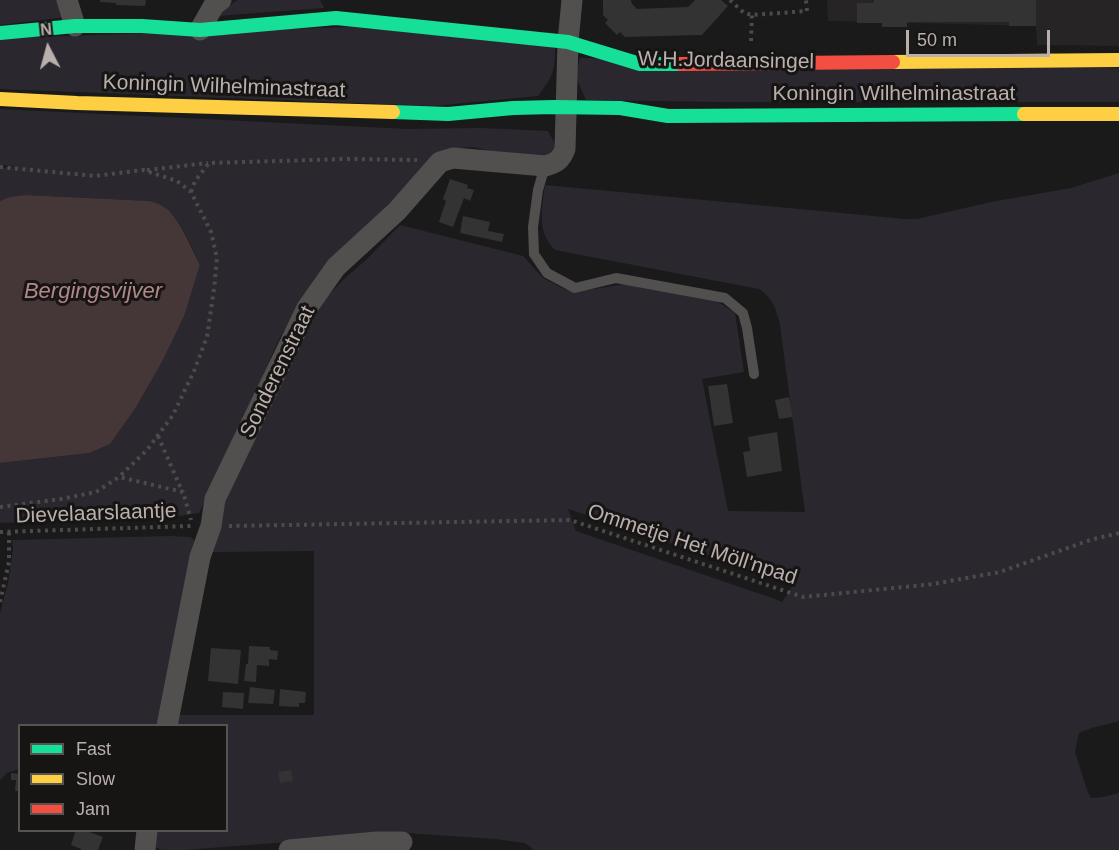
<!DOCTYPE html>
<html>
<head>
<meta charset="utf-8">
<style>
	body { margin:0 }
	#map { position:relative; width:1119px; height:850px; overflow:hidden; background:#1a1a1a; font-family:Arial,sans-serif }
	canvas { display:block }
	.legend { position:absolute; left:18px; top:724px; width:210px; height:108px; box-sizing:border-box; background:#161514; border:2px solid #575351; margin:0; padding:8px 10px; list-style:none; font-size:18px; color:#b9afad }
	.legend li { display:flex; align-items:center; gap:12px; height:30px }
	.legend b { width:30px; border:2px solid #575351 }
	.north { position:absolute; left:18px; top:18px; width:60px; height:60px; -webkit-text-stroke:4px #161514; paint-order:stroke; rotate:354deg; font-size:16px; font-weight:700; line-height:24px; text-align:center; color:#b9afad }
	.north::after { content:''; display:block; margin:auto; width:21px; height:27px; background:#b9afad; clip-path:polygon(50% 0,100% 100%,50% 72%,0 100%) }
	.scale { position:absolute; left:906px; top:30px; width:144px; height:27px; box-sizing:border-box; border:3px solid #b9afad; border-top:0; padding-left:8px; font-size:18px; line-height:21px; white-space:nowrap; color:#b9afad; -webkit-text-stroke:4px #161514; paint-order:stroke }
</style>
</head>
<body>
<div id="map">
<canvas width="1119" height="850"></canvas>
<ul class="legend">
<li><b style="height:8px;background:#16e098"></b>Fast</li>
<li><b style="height:8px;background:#ffcf43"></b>Slow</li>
<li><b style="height:8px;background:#f24e42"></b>Jam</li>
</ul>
<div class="north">N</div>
<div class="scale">50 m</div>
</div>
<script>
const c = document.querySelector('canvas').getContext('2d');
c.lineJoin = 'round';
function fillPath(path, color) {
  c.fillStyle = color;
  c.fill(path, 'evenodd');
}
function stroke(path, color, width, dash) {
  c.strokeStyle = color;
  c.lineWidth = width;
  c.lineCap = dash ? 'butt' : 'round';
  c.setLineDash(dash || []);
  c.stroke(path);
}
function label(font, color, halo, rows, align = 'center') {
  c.font = font + ' Arial,sans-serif';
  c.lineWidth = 6;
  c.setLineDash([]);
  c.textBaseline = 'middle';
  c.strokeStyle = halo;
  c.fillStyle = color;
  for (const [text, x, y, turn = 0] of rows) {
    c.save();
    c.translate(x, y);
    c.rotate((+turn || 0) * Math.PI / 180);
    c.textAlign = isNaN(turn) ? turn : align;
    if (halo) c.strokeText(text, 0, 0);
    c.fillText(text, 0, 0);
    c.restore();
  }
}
const built = new Path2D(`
	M827 0H1119V46L1037 45 1036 26 828 21Z`);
const green = new Path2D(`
	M0 0H62L67 17 0 25Z
	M237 0H320L324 8 217 16Z
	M350 27 555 44C555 71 554 75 538 96L433 106 0 89V38Z
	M580 58 1119 68V102H721L586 100 576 77Z
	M0 109 407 129 481 128 548 131 556 146 551 153 534 158 504 155 475 147 446 149 306 296 278 341 249 408 199 513 179 516 0 523V463L90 453 110 444 135 409 162 362 194 284 200 265C192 248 184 227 171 213 166 206 158 203 150 201L26 195 0 201V168L16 166 0 165Z
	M1119 173V721C1105 725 1091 727 1079 733L1075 752 1088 793 1091 798 1103 797 1119 793V850H533L531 847 524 843 496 839 406 833 184 850H161L156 847 153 830H226V726L176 725 178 715H314V551L212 552 222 505 305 329 324 300 344 279 367 259 400 225 523 256 543 278 564 289 575 292 625 284 718 302 735 313 744 372 702 379 728 511 805 512 780 325C776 309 774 299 759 289L555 250C536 231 542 209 545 185L905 219H917L991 202 1071 188ZM568 509 767 575 795 582 782 602 775 599 576 531Z
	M170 536 190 537 194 540V554L160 725 20 726 19 769 7 773 0 780V613L8 583 11 563 13 549 12 540Z`);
const water = new Path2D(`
	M26 195 150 201C157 203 166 206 171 213 184 228 191 248 200 265L184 316 162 362 135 409 110 444 90 453 0 463V201L10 197Z`);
const building = new Path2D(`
	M100 0H146L145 6 116 5V3L100 2Z
	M603 0H631L632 4 637 9 688 7 695 0H721L728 6 702 35 625 37 620 32 617 35 605 23 608 20 603 15Z
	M874 0H1036V26H1009V22H907V27H882V23H857V3H874Z
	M450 179 468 185 467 188 474 190 470 201 464 198 453 227 439 222 446 201 443 199Z
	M463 216 490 222 488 231 504 234 502 242 460 233Z
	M727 384 733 423 714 426 708 386Z
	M789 397 793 417 779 419 775 400Z
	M777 432 782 471 747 477 743 452 750 451 748 437Z
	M249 646 270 647V650L278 651 277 660 269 659V666L257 665 256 682 244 681 246 664H248Z
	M211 648 241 650 238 684 208 681Z
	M250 687 275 690 273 704 248 703Z
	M280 689 306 692 305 703H299V707L279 706Z
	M223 692 244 693 243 709 222 707Z
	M291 770 293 781 280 783 278 772Z
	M11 773 20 774V791H15L16 780H11Z
	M76 830H84L103 837 98 850H81V849L71 845Z`);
const path = new Path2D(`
	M730 0 744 13 752 15 807 11 806 0
	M751 41 752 15
	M0 167 95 176 143 170 177 181 191 192 211 232 217 258 214 289 207 337 194 371 173 415 147 450 119 477
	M147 170 208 163
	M191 192 195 181 209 163 346 159 417 160
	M158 436 182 491
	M0 507 61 499 96 492 119 477 183 492 191 520
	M229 526 570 520 803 597 933 584 1000 572 1090 540 1119 533
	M0 532 191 526
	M0 602 9 562V532`);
const lane = new Path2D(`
	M545 166 538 190 533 227 534 254 547 273 575 288 616 278 725 298 743 313 747 328 754 374`);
const street = new Path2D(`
	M67 0 75 26
	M200 30 214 5 221 0
	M167 726 200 557 211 526 215 499 307 308 336 267 397 211 440 162 453 158 545 166C556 163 561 160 565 149L568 42 572 0
	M145 850 147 830
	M289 850 377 842H402`);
const fast = new Path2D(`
	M0 33 75 26H142L200 30 336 18 568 42 640 64H681
	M393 112 448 114 513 108 554 107 620 108 668 116 1024 114`);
const slow = new Path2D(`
	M893 62 1119 60
	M0 99 77 103 393 112
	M1024 114H1119`);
const jam = new Path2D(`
	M681 64 893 62`);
const streetNames = [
	["W.H.Jordaansingel",726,61,1],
	["Koningin Wilhelminastraat",224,87,2],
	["Koningin Wilhelminastraat",894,94],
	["Sonderenstraat",278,372,-64],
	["Dievelaarslaantje",96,514,-2],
	["Ommetje Het Möll'npad",692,545,18]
];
const waterNames = [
	["Bergingsvijver",93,292]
];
fillPath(built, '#262424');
fillPath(green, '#2b272f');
fillPath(water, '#453637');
fillPath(building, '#343333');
stroke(path, '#4d4b4a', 4, [3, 4.5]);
stroke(lane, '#524f4f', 10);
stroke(street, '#524f4f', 21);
stroke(fast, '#16e098', 14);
stroke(slow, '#ffcf43', 14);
stroke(jam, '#f24e42', 14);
label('21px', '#b9afad', '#161514', streetNames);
label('italic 22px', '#b18788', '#161514', waterNames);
</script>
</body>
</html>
